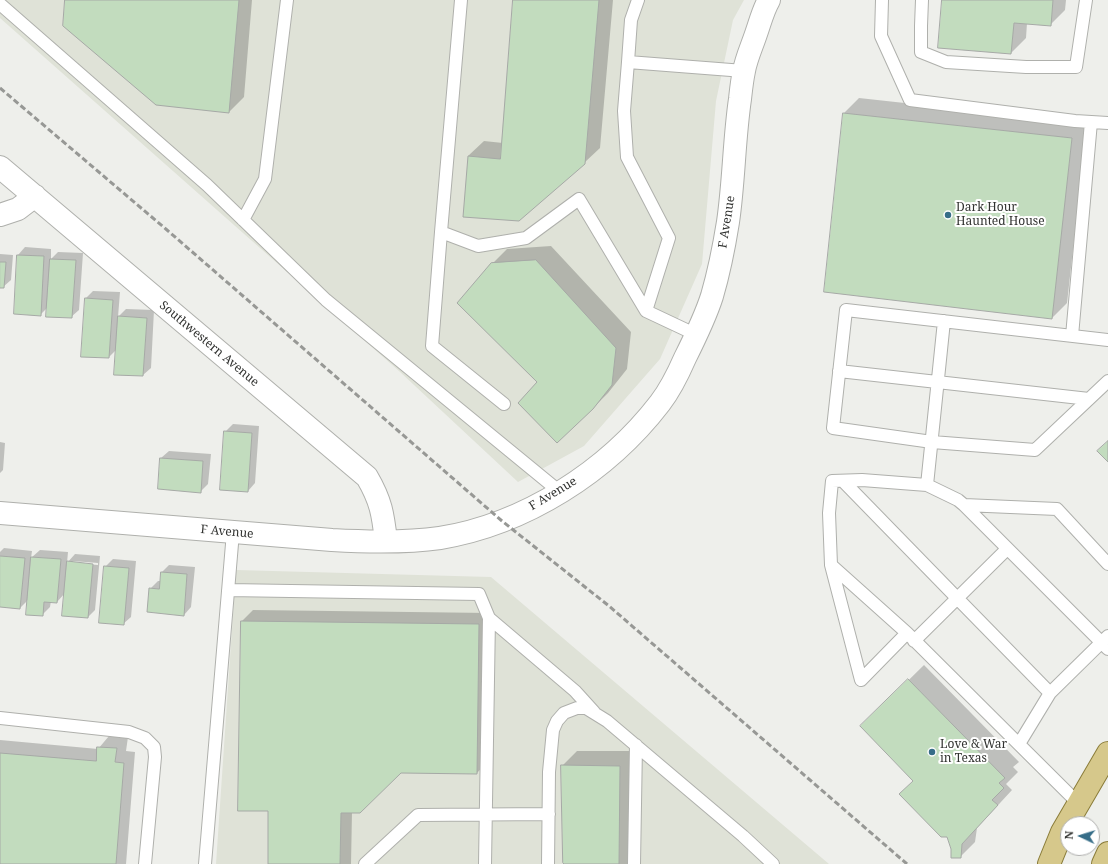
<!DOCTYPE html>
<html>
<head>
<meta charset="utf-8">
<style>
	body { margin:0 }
	#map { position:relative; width:1108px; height:864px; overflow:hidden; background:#eeefeb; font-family:"Noto Serif",serif }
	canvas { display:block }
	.north { position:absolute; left:1060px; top:816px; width:40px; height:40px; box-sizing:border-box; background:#fff; border:1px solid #adadac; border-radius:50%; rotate:274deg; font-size:11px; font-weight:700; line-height:16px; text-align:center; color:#313230 }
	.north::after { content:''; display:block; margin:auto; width:14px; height:18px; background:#366d88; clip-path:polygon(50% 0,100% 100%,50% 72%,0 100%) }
</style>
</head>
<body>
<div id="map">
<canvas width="1108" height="864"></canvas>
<div class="north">N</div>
</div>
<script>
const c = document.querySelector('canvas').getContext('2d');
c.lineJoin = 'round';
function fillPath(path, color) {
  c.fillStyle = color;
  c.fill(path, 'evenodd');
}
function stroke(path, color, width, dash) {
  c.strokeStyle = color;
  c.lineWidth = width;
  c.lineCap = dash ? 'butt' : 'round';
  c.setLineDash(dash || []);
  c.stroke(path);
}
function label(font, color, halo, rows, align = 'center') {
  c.font = font + ' "Noto Serif",serif';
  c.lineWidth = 4;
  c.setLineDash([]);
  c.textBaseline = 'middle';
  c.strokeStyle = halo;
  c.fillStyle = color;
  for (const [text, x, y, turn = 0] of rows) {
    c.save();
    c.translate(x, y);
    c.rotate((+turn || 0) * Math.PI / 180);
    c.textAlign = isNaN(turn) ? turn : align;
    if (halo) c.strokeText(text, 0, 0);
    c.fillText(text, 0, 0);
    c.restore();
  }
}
const built = new Path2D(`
	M0 0H744L733 20 716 101 702 264 660 359 584 446 518 482 399 371 0 18Z
	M236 570 491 577 829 864H216Z`);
const shadow = new Path2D(`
	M66 0H252L244 97 229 112Z
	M514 0H613L600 148 584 163 519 220 468 156 484 141 503 143Z
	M943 0H1066L1065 10 1050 25 1027 23 1026 38 1011 53Z
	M859 98 1087 123 1067 303 1052 318 844 113Z
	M551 246 631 332 627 369 608 393 592 409 538 382 492 264 507 249Z
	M25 247 51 249V259L58 252 83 253 79 310 71 317 47 308 40 315 18 255Z
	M0 254 13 255 11 280 3 287H0Z
	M93 291 120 292 118 317 126 309 154 310 151 368 143 375 117 349 109 357 86 298Z
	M233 424 259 426 255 483 248 491 225 432Z
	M0 442 5 443 3 470 0 473Z
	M169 451 211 454 208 484 200 492 161 458Z
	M4 548 32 551 31 558 40 550 68 552 67 563 75 554 100 556 95 610 88 617 65 593 57 602 51 601 50 607 42 615 29 599 20 608 0 606V552ZM73 561 98 563V565L73 563Z
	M113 559 136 561 131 617 123 624 105 567Z
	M169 565 195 567 191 607 184 615 150 589 158 581H161V573Z
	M253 610 490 613 488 761 477 773 400 772 352 812 351 864H269V810L242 621Z
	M924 665 1019 762 1013 767 1018 772 1006 784 1012 790 977 828 975 842 960 857 952 849 948 836 914 780 862 726Z
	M109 736 128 737 126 751 135 752 126 864H0V740L98 749Z
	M577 751H635L633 864H566L562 766Z`);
const building = new Path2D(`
	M65 0H239L229 113 156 105 63 26Z
	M513 0H599L585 164 519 221 463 217 468 156 500 159Z
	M942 0H1053L1051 26 1014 23 1011 54 938 48Z
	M843 113 1072 138 1052 319 824 292Z
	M17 255 44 256 41 316 14 314Z
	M50 259 76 260 72 318 46 317Z
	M536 260 616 348 612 385 593 409 557 443 518 403 537 382 457 303 491 263Z
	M0 262H6L4 288H0Z
	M85 298 113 300 109 358 81 357Z
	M118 316 147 318 143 376 114 375Z
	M224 431 252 433 248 492 220 490Z
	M1108 441V462L1097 451Z
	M160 458 203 461 201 493 158 489Z
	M0 556 25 558 20 609 0 607Z
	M31 557 61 559 57 603 44 602 43 616 26 615Z
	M67 561 93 564 88 618 62 616Z
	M104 566 129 568 124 625 99 623Z
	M161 572 187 574 184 616 147 612 149 588 159 589Z
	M241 621 479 624 477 774 401 773 360 813H341L340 864H268V811H238Z
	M908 679 1005 778 999 783 1004 788 992 800 998 805 962 844 961 858H951V849L947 837H941L899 794 913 781 860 726Z
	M97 747 117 748 115 762 124 763 116 864H0V753L96 761Z
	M561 765 620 766 619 864H564L563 863Z`);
const lane = new Path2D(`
	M461 0 441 232 478 246 526 238 579 199 646 311 669 238 627 157 624 111 628 62 631 20 638 0
	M882 0 881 36 910 100 1075 121 1108 123
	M922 0 921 26V52L946 62 1026 67H1076L1086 0
	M0 4 207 185 326 300 560 492
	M628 62 744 71
	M243 220 265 179 287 0
	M441 232 432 346 504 404
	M646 311 697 335
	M944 321 927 485 862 480 832 481 829 513 831 565 861 680 907 633 1078 803
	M1072 336 1091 122
	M1108 340 846 310 833 428 932 442 1035 450 1108 381
	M839 371 1089 399
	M843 481 957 598 1050 693
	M927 485 958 500 964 505 1108 649
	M964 505 1057 509 1108 564
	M831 565 907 633
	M228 590 479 594 489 618 485 864
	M489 618 575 691 594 712
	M914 641 1007 549
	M0 718 129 732 145 738 154 747 155 757 145 864
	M1019 744 1050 693 1108 636
	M205 864 233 532
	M365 864 418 815 549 814
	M548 864 549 772 553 730 557 721 564 713 577 708H586L607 721 743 836 773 864
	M634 864 636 745`);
const street = new Path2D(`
	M0 167 367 477C381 501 383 514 386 541
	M0 215 18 209 35 196`);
const secondary = new Path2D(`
	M0 513 332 540C368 542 405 543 440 538 525 524 607 472 660 403 670 390 678 374 685 358 695 338 705 318 712 296 719 272 724 247 728 222 734 181 734 140 740 99 741 90 742 80 744 71 746 59 752 46 756 34 760 23 763 10 769 0`);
const primary = new Path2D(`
	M1049 864 1062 832 1108 753
	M1103 864 1108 853`);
const rail = new Path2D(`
	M0 88 167 230 502 521 609 606 907 864`);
const markers = [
	[948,215,4,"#366d88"],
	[932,752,4,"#366d88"]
];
const poiNames = [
	["Dark Hour",956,208],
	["Haunted House",956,222],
	["Love & War",940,745],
	["in Texas",940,759]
];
const streetNames = [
	["F Avenue",727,222,-81],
	["Southwestern Avenue",209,344,40],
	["F Avenue",553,494,-31],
	["F Avenue",227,532,5]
];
fillPath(built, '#dfe2d7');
fillPath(shadow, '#0003');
fillPath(building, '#c2dcbe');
stroke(building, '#a6a9a6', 1);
stroke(lane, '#afb0ac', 14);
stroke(street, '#afb0ac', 24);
stroke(secondary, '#afb0ac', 24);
stroke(primary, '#8a7c39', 24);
stroke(lane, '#fff', 12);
stroke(street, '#fff', 22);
stroke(secondary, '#fff', 22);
stroke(primary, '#d6c88b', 22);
stroke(rail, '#979895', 3, [6, 3]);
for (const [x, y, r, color] of markers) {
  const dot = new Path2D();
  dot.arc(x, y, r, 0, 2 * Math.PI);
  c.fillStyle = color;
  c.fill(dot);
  stroke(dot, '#fff', 1.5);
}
label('12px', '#313230', '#fff', poiNames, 'left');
label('12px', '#313230', '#fff', streetNames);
</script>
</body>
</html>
